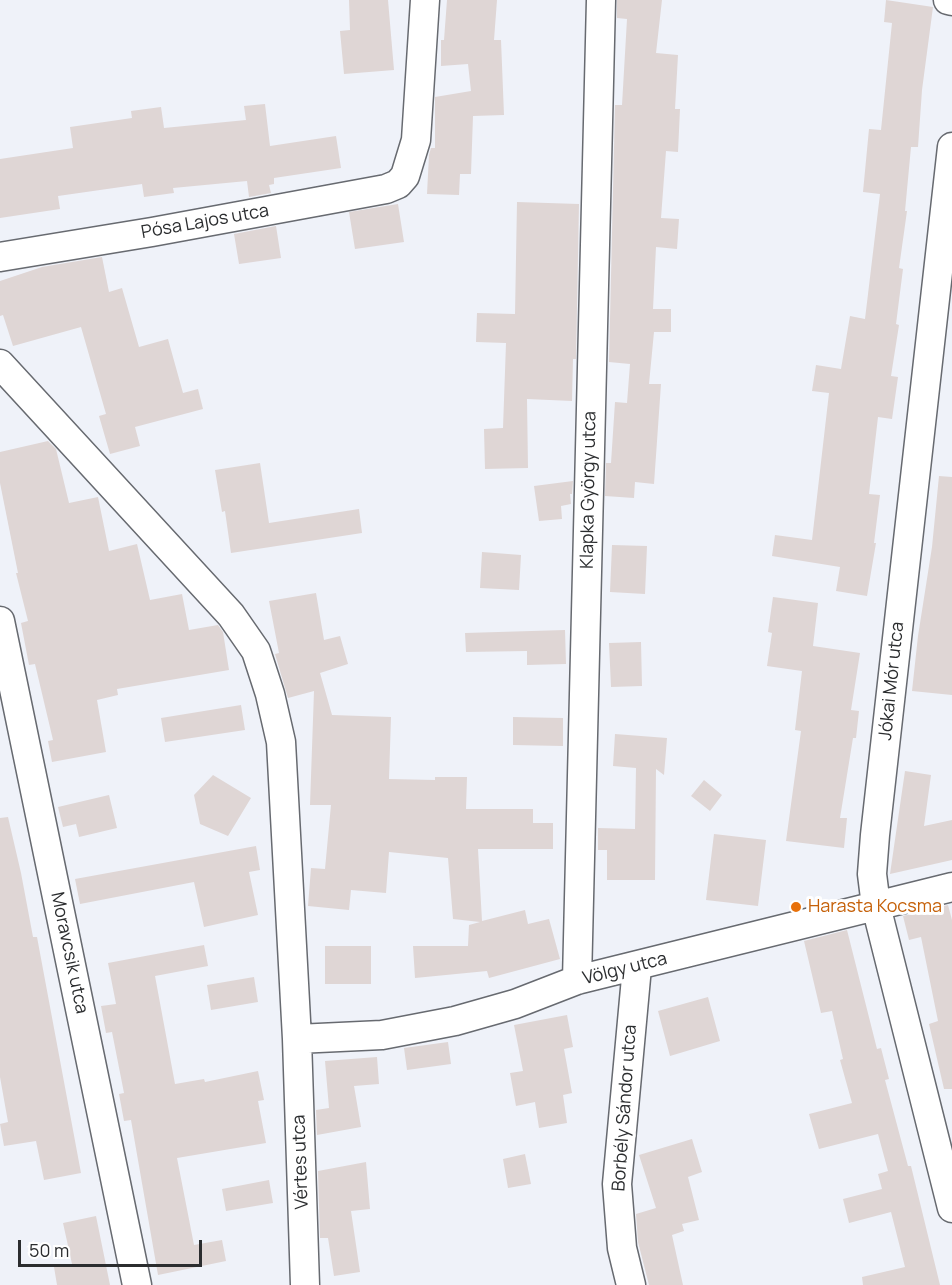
<!DOCTYPE html>
<html>
<head>
<meta charset="utf-8">
<style>
	body { margin:0 }
	#map { position:relative; width:952px; height:1285px; overflow:hidden; background:#eff2f9; font-family:Manrope,sans-serif }
	canvas { display:block }
	.scale { position:absolute; left:18px; top:1240px; width:184px; height:27px; box-sizing:border-box; border:3px solid #2b2d2f; border-top:0; padding-left:8px; font-size:18px; line-height:21px; white-space:nowrap; color:#2b2d2f; -webkit-text-stroke:4px #fff; paint-order:stroke }
</style>
</head>
<body>
<div id="map">
<canvas width="952" height="1285"></canvas>
<div class="scale">50 m</div>
</div>
<script>
const c = document.querySelector('canvas').getContext('2d');
c.lineJoin = 'round';
function fillPath(path, color) {
  c.fillStyle = color;
  c.fill(path, 'evenodd');
}
function stroke(path, color, width, dash) {
  c.strokeStyle = color;
  c.lineWidth = width;
  c.lineCap = dash ? 'butt' : 'round';
  c.setLineDash(dash || []);
  c.stroke(path);
}
function label(font, color, halo, rows, align = 'center') {
  c.font = font + ' Manrope,sans-serif';
  c.lineWidth = 6;
  c.setLineDash([]);
  c.textBaseline = 'middle';
  c.strokeStyle = halo;
  c.fillStyle = color;
  for (const [text, x, y, turn = 0] of rows) {
    c.save();
    c.translate(x, y);
    c.rotate((+turn || 0) * Math.PI / 180);
    c.textAlign = isNaN(turn) ? turn : align;
    if (halo) c.strokeText(text, 0, 0);
    c.fillText(text, 0, 0);
    c.restore();
  }
}
const building = new Path2D(`
	M349 0H388L394 70 344 74 340 31 350 30Z
	M447 0H497L494 40H501L504 115 473 116 471 174H460L459 195 427 194 429 155 431 148H435V97L471 91 468 64 441 66V40H444Z
	M617 0H662L656 53 678 55 675 109H680L678 152 666 151 661 218 679 219 677 249 656 247 653 309H671V332H654L649 384H661L654 484 635 482 634 498 605 496 606 463H611L615 402 627 403 630 364 609 362 615 105H622L627 19 617 18Z
	M886 0 933 7 922 90 918 147H911L905 211H907L899 268 903 269 896 324 899 325 891 376 898 377 892 419 878 417 869 494 880 495 874 543H876L867 596 836 591 840 567 772 556 775 535 812 540 829 393 812 391 816 365 841 369 850 316 865 319 880 194 863 192 869 129 881 130 892 23 884 22Z
	M265 104 270 146 336 136 341 168 274 178V184L269 185 271 193 249 197 247 181 173 188 174 193 144 197 142 184 58 196 60 209 0 218V159L73 148 70 127 132 118 131 111 161 107 164 128 246 120 244 106Z
	M517 202 579 204 576 359H573L572 401 527 399 528 468 485 469 484 429 503 428 506 343 476 342 477 313 515 314Z
	M398 204 404 242 355 249 349 212Z
	M276 226 281 258 239 264 234 234Z
	M102 257 109 292 122 288 139 347 168 339 183 393 198 389 203 409 135 427 140 446 110 454 99 416 106 414 81 327 13 346 3 315 0 316V281L42 267Z
	M48 441 56 449 69 503 98 497 109 551 137 544 150 600 182 594 189 630 218 625 223 632 229 670 117 689 118 695 97 700 106 752 52 762 48 741 53 740 35 664 29 665 21 623 28 621 16 573H18L0 483V452Z
	M260 463 269 523 359 509 362 533 231 553 225 511 222 512 215 470Z
	M939 476 952 477V695L912 691 918 636 932 547Z
	M573 481 572 494H570L571 504 561 506 562 519 539 521 534 486Z
	M612 545 647 546 645 594 610 592Z
	M482 552 521 555 519 590 480 588Z
	M316 593 324 640 340 636 348 664 320 673 332 715 391 717 389 779 435 780V777H467L466 809H533V823H553V849H478L482 921 525 910 528 924 549 919 560 959 489 978 487 971 415 978 413 946H468L469 925 480 922 453 919 448 858 389 852 386 893 351 890 349 910 308 906 311 868 325 869 331 805H310L314 691 288 698 275 654 279 653 269 601Z
	M773 597 818 603 813 646 860 653 851 710 859 711 856 738H853L840 818H847L844 848 786 841 801 731 795 730 802 671 767 666 772 633 768 632Z
	M565 630 566 664 527 665V651L466 652 465 633Z
	M641 642 642 686 611 687 609 643Z
	M241 705 245 730 165 742 161 718Z
	M513 717 563 718V746L513 745Z
	M615 734 667 738 664 775 656 769 655 880H607V850H598V828L635 829 636 768 613 766Z
	M905 771 931 775 924 826 952 820V860L890 874Z
	M213 775 251 798 228 836 200 824 194 795Z
	M704 780 722 795 710 811 691 796Z
	M109 795 117 828 79 837 76 824 63 827 58 807Z
	M8 817 21 873 33 937H37L81 1173 44 1180 36 1141 4 1146 0 1124 8 1122 0 1077V818Z
	M714 834 766 840 758 906 706 900Z
	M256 846 260 870 249 872 258 915 204 927 194 882 80 904 75 879Z
	M948 905 952 920V1089H944L929 1024 938 1021 921 937 909 940 903 916Z
	M847 930 877 1049 881 1048 889 1079 885 1080 908 1166H911L940 1285H863L862 1277 905 1267 891 1212 849 1223 843 1199 882 1189 878 1174 888 1171 878 1134 819 1149 809 1114 852 1103 840 1060 843 1059 832 1011 821 1013 804 941Z
	M204 945 208 966 155 976 175 1084 204 1079 205 1082 258 1071 264 1100 258 1101 266 1143 177 1158 194 1245 222 1240 226 1261 158 1275 131 1120 124 1121 119 1094 124 1093 112 1032 106 1033 101 1006 116 1004 108 963Z
	M325 946H371V984H325Z
	M254 977 258 1002 211 1010 207 985Z
	M708 997 720 1041 670 1056 658 1011Z
	M567 1015 573 1047 564 1049 572 1093 563 1095 567 1123 539 1128 535 1102 516 1106 510 1073 523 1071 514 1025Z
	M448 1042 451 1064 407 1070 404 1048Z
	M377 1057 379 1084 354 1086 361 1127 317 1135 316 1110 329 1108 325 1061Z
	M692 1139 702 1172 688 1177 699 1220 682 1224 684 1231 672 1235 683 1285H649L638 1242 636 1214 656 1208 639 1155Z
	M525 1154 531 1184 508 1188 503 1159Z
	M366 1162 370 1209 351 1211 360 1272 334 1276 328 1238H320L318 1171Z
	M269 1180 273 1203 226 1211 222 1189Z
	M96 1216 110 1285H57L54 1267 72 1264 63 1223Z`);
const minor = new Path2D(`
	M948 0 952 1
	M952 147 875 835 872 874 876 906 952 1208
	M0 257 152 232 386 189 398 184 405 176 416 140 425 0
	M0 364 231 615 256 651 270 694 281 742 297 1039 305 1285
	M0 621 137 1285
	M577 980 601 0
	M297 1039 382 1035 455 1021 515 1004 577 980 952 887
	M631 1285 622 1248 617 1184 637 967`);
const markers = [
	[796,907,6,"#e8710a"]
];
const streetNames = [
	["Pósa Lajos utca",205,222,-10],
	["Klapka György utca",589,490,-89],
	["Jókai Mór utca",892,681,-84],
	["Moravcsik utca",69,953,78],
	["Völgy utca",625,969,-14],
	["Borbély Sándor utca",625,1108,-86],
	["Vértes utca",301,1162,-92]
];
const foodNames = [
	["Harasta Kocsma",808,907]
];
fillPath(building, '#dfd6d5');
stroke(minor, '#676a70', 31);
stroke(minor, '#fff', 28);
for (const [x, y, r, color] of markers) {
  const dot = new Path2D();
  dot.arc(x, y, r, 0, 2 * Math.PI);
  c.fillStyle = color;
  c.fill(dot);
  stroke(dot, '#fff', 2);
}
label('18px', '#2b2d2f', '#fff', streetNames);
label('18px', '#c56008', '#fff', foodNames, 'left');
</script>
</body>
</html>
